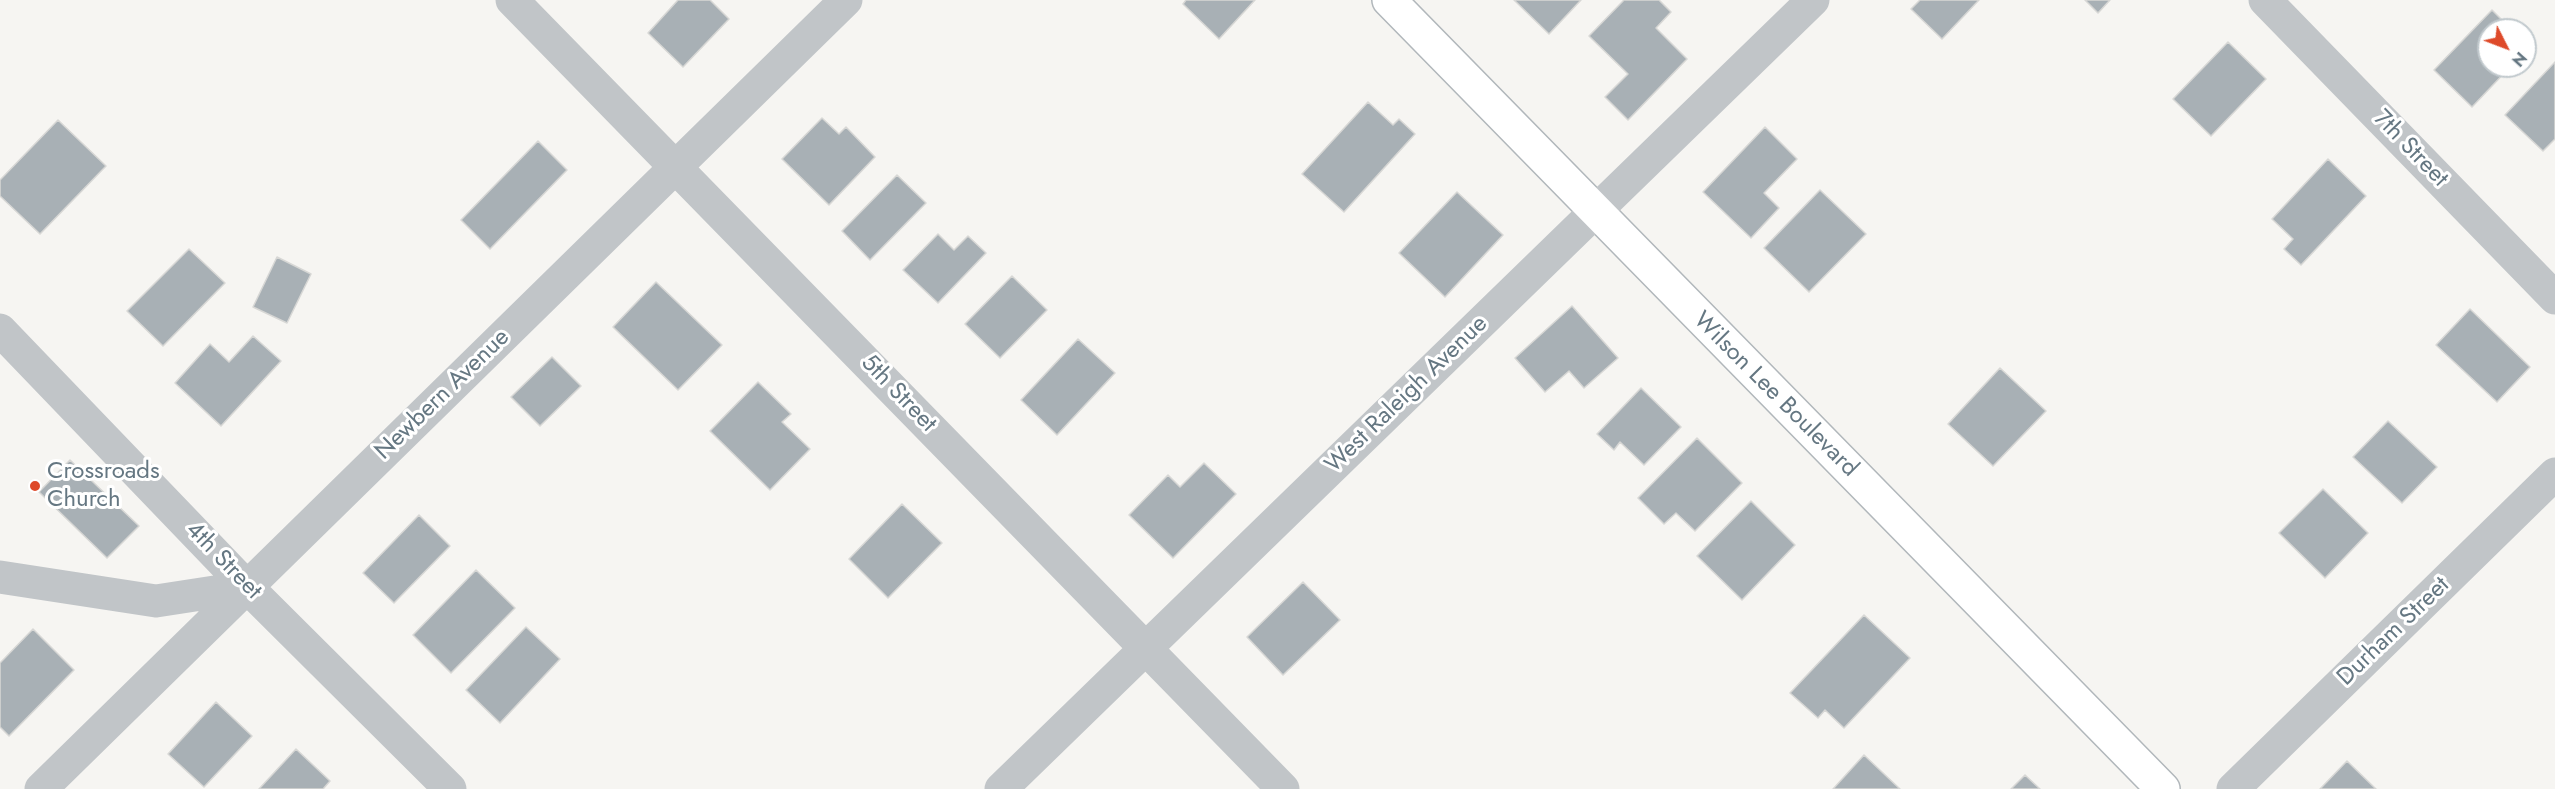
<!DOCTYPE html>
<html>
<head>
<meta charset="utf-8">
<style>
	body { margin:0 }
	#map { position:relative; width:2555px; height:789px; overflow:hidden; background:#f6f5f2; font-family:Jost,sans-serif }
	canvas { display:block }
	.north { position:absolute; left:2477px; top:18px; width:60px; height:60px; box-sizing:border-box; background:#fff; border:2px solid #c1c9cd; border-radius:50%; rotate:132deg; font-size:16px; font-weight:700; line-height:24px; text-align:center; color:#657782 }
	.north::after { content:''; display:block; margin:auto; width:21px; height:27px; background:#de4a2a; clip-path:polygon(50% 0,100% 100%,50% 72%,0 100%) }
</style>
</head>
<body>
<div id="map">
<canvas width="2555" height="789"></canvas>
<div class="north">N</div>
</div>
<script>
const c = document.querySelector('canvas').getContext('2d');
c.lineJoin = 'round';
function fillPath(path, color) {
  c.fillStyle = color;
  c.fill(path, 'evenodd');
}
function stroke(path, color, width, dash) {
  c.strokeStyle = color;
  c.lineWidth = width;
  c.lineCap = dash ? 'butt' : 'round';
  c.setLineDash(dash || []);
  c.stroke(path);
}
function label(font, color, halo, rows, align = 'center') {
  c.font = font + ' Jost,sans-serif';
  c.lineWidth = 6;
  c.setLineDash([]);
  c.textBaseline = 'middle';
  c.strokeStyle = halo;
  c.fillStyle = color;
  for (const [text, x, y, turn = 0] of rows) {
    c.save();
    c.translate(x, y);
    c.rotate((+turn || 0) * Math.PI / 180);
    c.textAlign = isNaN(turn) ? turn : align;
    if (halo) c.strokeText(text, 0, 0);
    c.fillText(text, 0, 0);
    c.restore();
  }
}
const building = new Path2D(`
	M678 0H710L729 19 683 67 648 33Z
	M1186 0H1255L1219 39 1183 4Z
	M1514 0H1581L1549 34Z
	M1624 0H1659L1671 12 1656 28 1687 59 1628 120 1605 97 1628 74 1589 36Z
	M1920 0H1979L1942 39 1911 9Z
	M2085 0H2110L2098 13Z
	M2492 10 2512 30H2489V66H2511L2472 107 2434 70Z
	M2228 42 2266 79 2211 136 2173 99Z
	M2555 62V139L2543 151 2505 115Z
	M1368 102 1393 125 1399 119 1415 134 1344 212 1302 174Z
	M822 118 839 134 846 127 875 157 829 205 782 159Z
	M58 120 106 166 40 234 0 196V180Z
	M1765 127 1797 159 1764 193 1779 208 1751 238 1703 192Z
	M538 141 567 170 490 249 461 220Z
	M2328 159 2366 196 2301 265 2284 249 2293 239 2272 219Z
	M897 175 926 203 870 260 842 231Z
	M1820 190 1866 234 1809 292 1764 248Z
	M1457 192 1503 235 1445 297 1399 253Z
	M938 234 954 250 968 236 986 253 938 303 903 270Z
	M189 249 225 283 163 346 127 311Z
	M277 257 311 274 287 323 253 307Z
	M1012 276 1047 310 1000 358 965 324Z
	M656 282 722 345 678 390 613 327Z
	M1572 306 1618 358 1584 388 1569 371 1545 392 1515 358Z
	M2470 309 2530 367 2497 402 2436 345Z
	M253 336 281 361 221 426 175 383 210 344 229 362Z
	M1078 339 1115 373 1057 435 1021 400Z
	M552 357 581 386 540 426 511 397Z
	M2000 368 2046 411 1993 466 1948 424Z
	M758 382 791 414 782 422 810 449 770 490 710 431Z
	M1641 388 1681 427 1644 465 1620 442 1614 450 1597 434Z
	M2388 421 2437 467 2402 503 2353 457Z
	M1697 438 1742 483 1695 531 1676 513 1664 524 1638 498Z
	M70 460 139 526 107 558 39 492Z
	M1204 463 1236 494 1173 558 1129 515 1168 475 1180 487Z
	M2323 489 2368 533 2325 578 2279 533Z
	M1751 501 1795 545 1742 600 1697 556Z
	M902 504 942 543 888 598 849 559Z
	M419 515 450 546 394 603 363 573Z
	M476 570 515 608 451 673 413 635Z
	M1303 582 1340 620 1283 675 1247 637Z
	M1864 615 1910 658 1844 728 1825 710 1818 718 1790 693Z
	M526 627 560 659 500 723 466 690Z
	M33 629 74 670 9 736 0 727V663Z
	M216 702 252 736 204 787 168 754Z
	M296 749 330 781 323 789H259Z
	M1864 755 1900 789H1833Z
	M2347 761 2376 789H2320Z
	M2025 775 2040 789H2011Z`);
const street = new Path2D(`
	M512 0 1283 789
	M2265 0 2555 298
	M0 330 247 587 450 789
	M0 577 156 601 247 587
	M41 789 846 0
	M1001 789 1813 0
	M2233 789 2555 474`);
const secondary = new Path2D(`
	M1389 0 2163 789`);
const markers = [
	[35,486,6,"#de4a2a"]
];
const streetNames = [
	["7th Street",2410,149,46],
	["5th Street",898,394,46],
	["Newbern Avenue",443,395,-44],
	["West Raleigh Avenue",1407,395,-44],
	["Wilson Lee Boulevard",1775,395,45],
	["4th Street",223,561,46],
	["Durham Street",2394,632,-44]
];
const poiNames = [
	["Crossroads",47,472],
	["Church",47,500]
];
fillPath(building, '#a8b0b5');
stroke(building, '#d7d7d5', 1.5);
stroke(secondary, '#b1b7bb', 36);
stroke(street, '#c1c5c8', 33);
stroke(secondary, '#fff', 33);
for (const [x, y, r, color] of markers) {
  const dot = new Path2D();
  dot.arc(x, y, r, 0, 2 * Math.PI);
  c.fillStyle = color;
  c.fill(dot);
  stroke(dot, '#fff', 2);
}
label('24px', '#657782', '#fff', streetNames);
label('24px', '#657782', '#fff', poiNames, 'left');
</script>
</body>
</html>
